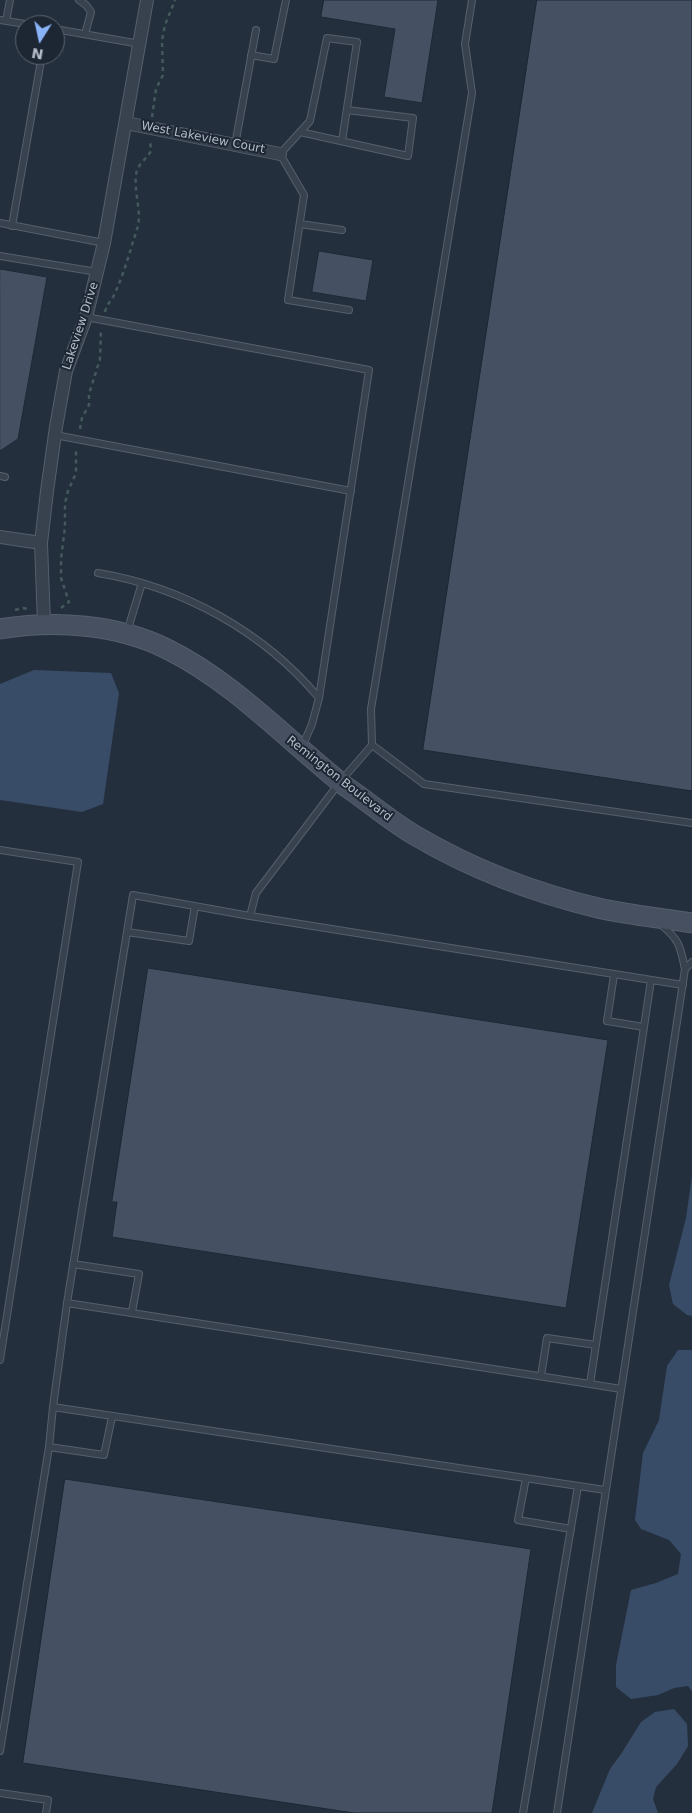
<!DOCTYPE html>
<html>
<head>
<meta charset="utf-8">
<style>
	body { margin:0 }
	#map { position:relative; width:692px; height:1813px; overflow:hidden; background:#242f3e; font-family:"DejaVu Sans",sans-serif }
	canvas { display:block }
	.north { position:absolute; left:15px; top:15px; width:50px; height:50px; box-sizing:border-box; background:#1d2633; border:1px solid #59626f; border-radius:50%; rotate:190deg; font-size:14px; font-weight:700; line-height:20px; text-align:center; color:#b4bcc9 }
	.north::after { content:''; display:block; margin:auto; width:18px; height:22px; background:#8ab4f8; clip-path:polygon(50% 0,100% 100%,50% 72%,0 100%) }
</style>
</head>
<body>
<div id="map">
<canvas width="692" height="1813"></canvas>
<div class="north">N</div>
</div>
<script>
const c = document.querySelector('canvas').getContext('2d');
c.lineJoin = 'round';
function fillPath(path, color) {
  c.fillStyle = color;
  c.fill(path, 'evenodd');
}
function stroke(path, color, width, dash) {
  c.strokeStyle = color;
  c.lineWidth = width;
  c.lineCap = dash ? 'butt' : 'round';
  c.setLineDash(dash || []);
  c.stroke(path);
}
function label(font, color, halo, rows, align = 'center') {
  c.font = font + ' "DejaVu Sans",sans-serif';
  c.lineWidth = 4;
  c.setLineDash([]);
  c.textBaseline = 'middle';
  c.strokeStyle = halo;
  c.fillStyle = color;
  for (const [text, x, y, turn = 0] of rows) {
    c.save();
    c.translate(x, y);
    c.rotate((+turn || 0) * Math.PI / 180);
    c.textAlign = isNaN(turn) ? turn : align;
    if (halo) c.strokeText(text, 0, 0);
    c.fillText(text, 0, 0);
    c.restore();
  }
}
const water = new Path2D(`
	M34 670 111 673 119 693 103 804 82 812 0 800V684Z
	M692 1176V1316L687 1315 673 1304 669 1285 686 1218Z
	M678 1350H692V1691L688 1686 674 1688 658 1695 631 1699 616 1687V1665L631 1590 656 1583 678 1574 681 1554 669 1540 641 1529 635 1520 643 1453 659 1420 667 1366Z
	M674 1709 687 1724 688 1746 677 1764 656 1787 653 1799 658 1813H592L610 1769 621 1754 641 1722 655 1712Z`);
const building = new Path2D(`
	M324 0H438L422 103 384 97 395 29 321 17Z
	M537 0H692V791L423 750Z
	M319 251 373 260 366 301 312 292Z
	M0 269 47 277 18 439 0 451Z
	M148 968 608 1040 566 1308 112 1237 117 1202H112Z
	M65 1479 531 1549 492 1813H354L23 1763Z`);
const path = new Path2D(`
	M152 117 156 89 163 75 162 40 165 25 175 0
	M105 312C107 303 111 302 114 295 124 274 130 251 137 229 143 212 132 189 137 170 140 163 147 158 151 151L150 140
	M80 429 82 418 89 405V394L100 359 101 329
	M61 608 69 602 61 578V559L65 527V503L68 491 76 473V450
	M15 610 23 608 28 609`);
const lane = new Path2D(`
	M79 0 86 5 91 12 85 34
	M472 0 465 44 472 93 371 709 372 745 340 782 256 893 250 916 683 985
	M0 20 31 25
	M6 21 10 0
	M55 29 140 44
	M251 55 274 59 286 0
	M300 132 408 156 413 118 347 110
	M342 141 357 42 327 38 310 121 280 154 304 195 288 300 349 310
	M235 145 256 30
	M0 223 104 243
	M300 224 342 230
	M12 226 42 55
	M0 256 97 272
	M86 317 369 370 319 698 312 724 302 747
	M55 435 351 491
	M0 476 5 477
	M98 573C183 587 264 632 319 698
	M127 632 142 583
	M372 745 424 784 692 823
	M0 850 78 862 0 1360
	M250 916 133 895 67 1303 590 1384
	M127 932 189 941 195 906
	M685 969 692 962
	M614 975 607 1021 644 1027 651 980
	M73 1264 139 1274 132 1312
	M541 1376 547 1338 596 1345
	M621 1389 590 1384 644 1027
	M53 1407 67 1303
	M49 1447 104 1455 112 1417
	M526 1478 518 1520 571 1529
	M0 1751 49 1447 53 1407 605 1490
	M0 1793 48 1800 46 1813
	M523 1813 578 1486
	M557 1813 685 969C680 945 679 939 659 923`);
const street = new Path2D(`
	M126 123 280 154
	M0 537 41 543
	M44 624 41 543 47 491 56 427 66 371 86 317 104 243 147 0`);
const secondary = new Path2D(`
	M0 629C55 620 117 624 167 649 234 682 287 740 345 786 369 802 390 821 416 836 472 869 535 893 598 908 629 915 661 918 692 923`);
const streetNames = [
	["West Lakeview Court",203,138,11],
	["Lakeview Drive",81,326,-72],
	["Remington Boulevard",339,779,38]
];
fillPath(water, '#394c67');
fillPath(building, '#455162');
stroke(building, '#1f2835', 1);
stroke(lane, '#565f6c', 8);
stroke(street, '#565f6c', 14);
stroke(secondary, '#565f6c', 21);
stroke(path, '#44595c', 2.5, [4, 4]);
stroke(lane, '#38414e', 6);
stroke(street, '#38414e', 12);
stroke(secondary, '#465061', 19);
label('12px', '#b4bcc9', '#1d2633', streetNames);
</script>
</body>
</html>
